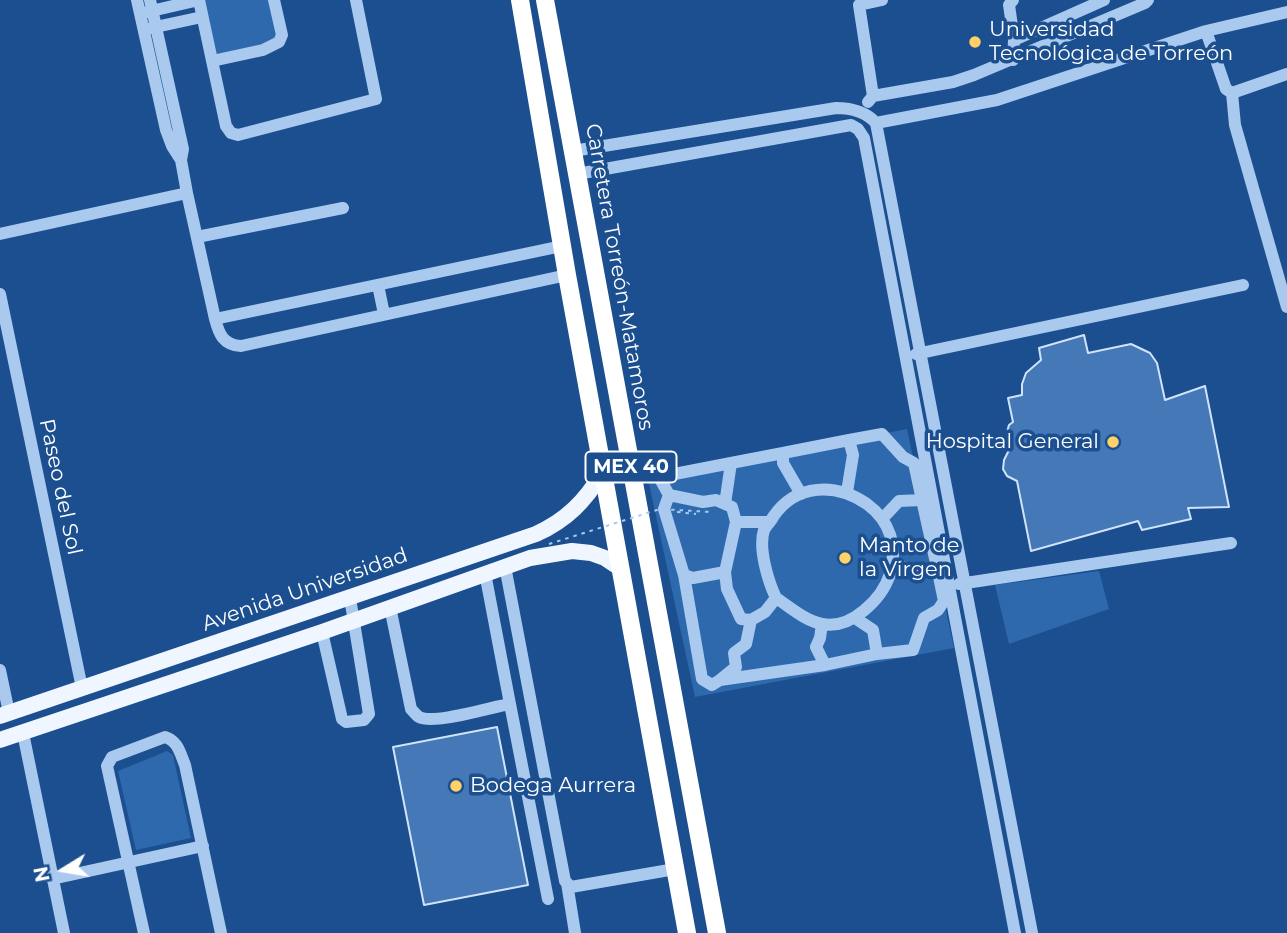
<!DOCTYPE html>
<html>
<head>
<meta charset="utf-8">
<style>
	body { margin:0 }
	#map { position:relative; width:1287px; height:933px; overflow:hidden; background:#1b4f8f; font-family:Montserrat,sans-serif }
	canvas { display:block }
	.north { position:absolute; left:28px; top:835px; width:70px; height:70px; -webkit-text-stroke:5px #1b4f8f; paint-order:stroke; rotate:259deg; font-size:19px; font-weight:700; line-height:28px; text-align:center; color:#fff }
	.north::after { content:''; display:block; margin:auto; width:24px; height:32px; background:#fff; clip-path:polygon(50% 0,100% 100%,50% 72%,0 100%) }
</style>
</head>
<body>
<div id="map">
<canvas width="1287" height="933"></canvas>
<div class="north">N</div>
</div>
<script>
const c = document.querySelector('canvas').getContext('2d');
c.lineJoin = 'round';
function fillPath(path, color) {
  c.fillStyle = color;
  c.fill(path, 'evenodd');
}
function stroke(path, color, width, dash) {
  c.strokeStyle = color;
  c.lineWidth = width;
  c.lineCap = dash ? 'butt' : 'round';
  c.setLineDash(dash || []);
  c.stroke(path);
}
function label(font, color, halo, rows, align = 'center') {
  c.font = font + ' Montserrat,sans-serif';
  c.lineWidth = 7;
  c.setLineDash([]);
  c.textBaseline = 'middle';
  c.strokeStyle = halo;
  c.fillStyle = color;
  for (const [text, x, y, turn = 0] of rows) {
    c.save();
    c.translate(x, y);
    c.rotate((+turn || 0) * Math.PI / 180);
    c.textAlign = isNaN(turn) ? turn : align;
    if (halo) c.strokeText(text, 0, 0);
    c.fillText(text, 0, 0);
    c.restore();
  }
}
const green = new Path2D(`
	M201 0H271L278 41 213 59Z
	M907 429 954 648 695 697 648 479Z
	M1099 571 1109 609 1009 644 995 585Z
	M167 751 173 755 191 838 136 850 118 771Z`);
const building = new Path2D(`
	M1084 335 1088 353 1131 344 1150 353 1157 363 1165 400 1205 386 1229 507 1188 508 1191 519 1142 530 1138 521 1031 551 1017 481 1007 476 1003 469 1004 460 1011 446 1007 432 1009 425 1013 422 1008 398 1022 395V384L1026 373 1041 360 1039 348Z
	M497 727 528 885 424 905 393 747Z`);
const path = new Path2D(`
	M677 512 696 514`);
const minor = new Path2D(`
	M137 0 166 130 172 146 181 160
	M150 0 183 149 181 160 187 193 215 319C219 334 223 345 241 346L567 275
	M199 0 226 126 231 133 238 135 376 99 356 0
	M147 12 199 0
	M151 28 202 17
	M1206 31 1226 89 1232 93 1287 74
	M1014 40 1104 0
	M1013 60 1014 40 1009 5 1013 0
	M212 61 263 50 279 42 282 35 274 0
	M1232 93 1235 125 1287 307
	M873 96 953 82 974 75 1145 3 1148 0
	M868 102 873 96 859 5 882 0
	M876 123 997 100 1206 31 1287 12
	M573 151 836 108C852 108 866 112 876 123L1032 933
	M577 174 851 125 858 129 864 138 1015 933
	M0 234 187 193
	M197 237 343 208
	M378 285 384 314
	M0 294 82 688
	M215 319 562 246
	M916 354 1243 285
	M849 440 882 434 903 457 914 463 922 500 899 501 883 518
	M783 453 849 440 853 455 847 492
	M731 463 783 453V463L801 494
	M669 495 659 477 731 463 725 504
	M922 500 938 572
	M736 522H770
	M505 566 565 881 571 887 675 869
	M684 575 664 509 669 495 703 502 716 500 732 507 736 522 725 572
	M959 584 1231 543
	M390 607 411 709C413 711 416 715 419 717 434 725 491 707 510 704L485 573
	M751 620 741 619 727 589 725 572 693 578 684 575 702 679 712 685 720 680 825 665 816 647 820 638 822 624
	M322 632 342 719 346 722 364 720 369 714 368 708 350 598
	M877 654 913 650 924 618 938 610 944 601 938 572C922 568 908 571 893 564
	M825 665 877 654 873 630 855 618
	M0 670 9 713
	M720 680 736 667 734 653 746 644 751 620 765 612 776 598C768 581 758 548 764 530 766 526 771 521 773 517 796 483 836 483 867 504 890 521 898 546 890 574 882 599 851 630 822 624 804 620 790 607 776 598
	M510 704 548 899
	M23 733 64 933
	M52 879 203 846
	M567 883 575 933
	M144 933 107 766 112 757 165 737C178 741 180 753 185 765L221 933`);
const major = new Path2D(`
	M0 716 536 534C567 520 585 501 603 472
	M0 740 322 632 530 558 572 551 591 553 605 558 620 568`);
const highway = new Path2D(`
	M520 0 567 275 687 933
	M545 0 717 933`);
const pathBridge = new Path2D(`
	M549 544 660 509 711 512`);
const markers = [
	[975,42,7,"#ffd166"],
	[1113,442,7,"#ffd166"],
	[845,558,7,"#ffd166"],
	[456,786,7,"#ffd166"]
];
const shields = [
	[631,467,91]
];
const shieldNames = [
	["MEX 40",631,467]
];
const poiNames = [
	["Universidad",989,30],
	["Tecnológica de Torreón",989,54],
	["Hospital General",1099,442,"right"],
	["Manto de",859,546],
	["la Virgen",859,570],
	["Bodega Aurrera",470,786]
];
const streetNames = [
	["Carretera Torreón-Matamoros",619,277,80],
	["Paseo del Sol",60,487,78],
	["Avenida Universidad",305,590,-19]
];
fillPath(green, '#2e69ad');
fillPath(building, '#4478b7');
stroke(building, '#cfe3fa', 2);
stroke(path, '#a9c9ee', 2, [3.5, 5]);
stroke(minor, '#a9c9ee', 12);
stroke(major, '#f0f6ff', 16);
stroke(highway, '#fff', 18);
stroke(pathBridge, '#a9c9ee', 2, [3.5, 5]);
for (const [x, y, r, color] of markers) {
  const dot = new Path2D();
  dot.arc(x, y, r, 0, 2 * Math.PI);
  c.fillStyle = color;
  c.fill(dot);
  stroke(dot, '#1b4f8f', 2.5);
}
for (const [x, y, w] of shields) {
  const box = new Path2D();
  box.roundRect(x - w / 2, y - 15.5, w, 31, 5);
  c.fillStyle = '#1b4f8f';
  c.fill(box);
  stroke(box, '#fff', 2);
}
label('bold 19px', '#fff', null, shieldNames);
label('21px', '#fff', '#1b4f8f', poiNames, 'left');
label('21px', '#fff', '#1b4f8f', streetNames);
</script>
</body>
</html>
